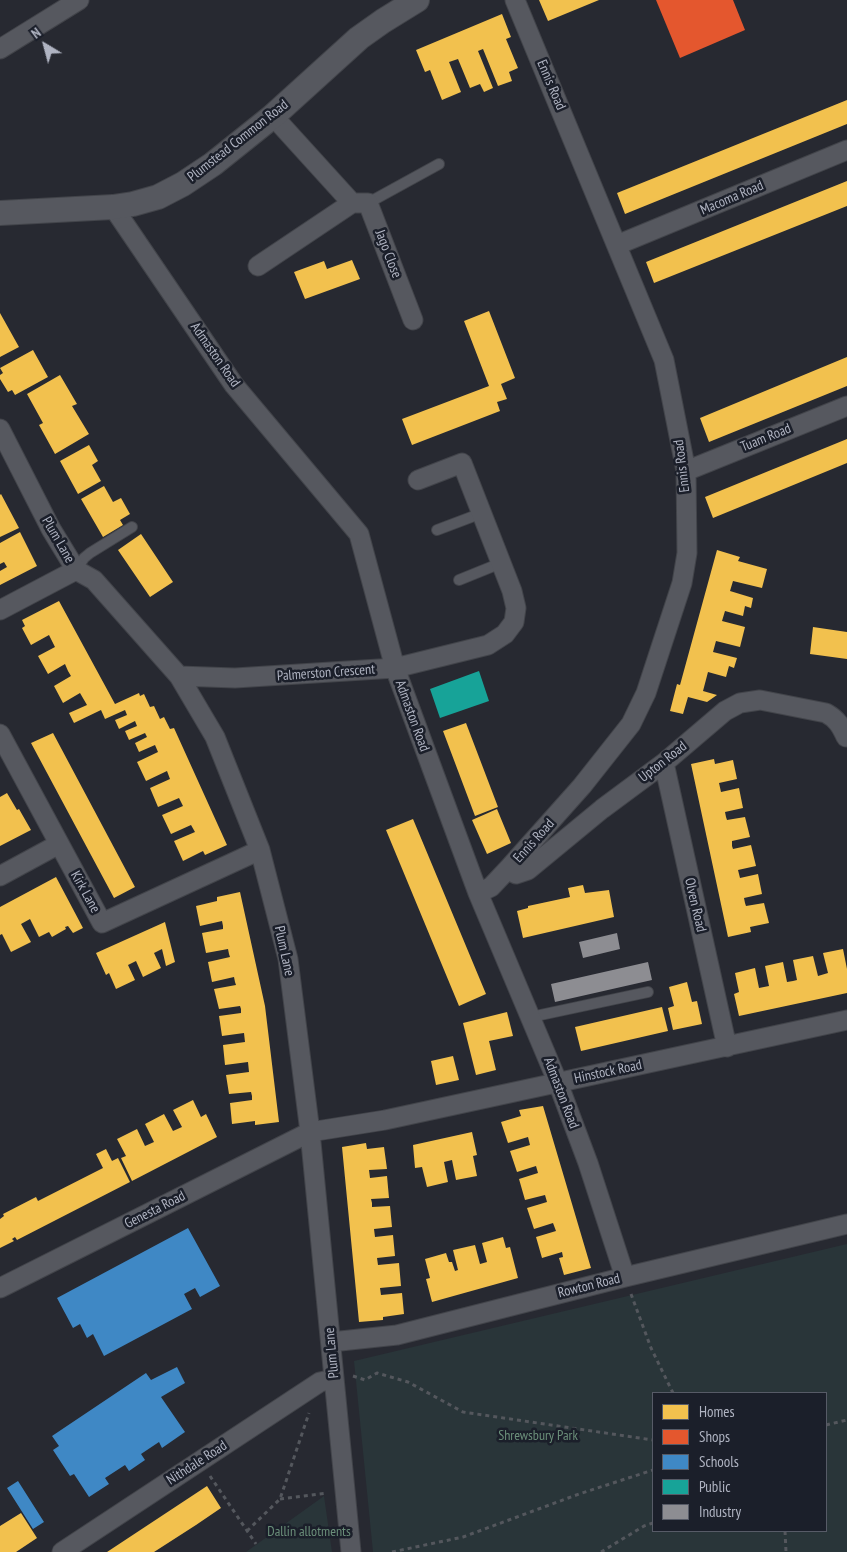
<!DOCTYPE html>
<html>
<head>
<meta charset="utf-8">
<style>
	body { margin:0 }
	#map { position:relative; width:847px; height:1552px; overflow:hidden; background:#272931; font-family:"PT Sans Narrow",sans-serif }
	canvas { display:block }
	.legend { position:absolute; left:652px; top:1392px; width:175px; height:140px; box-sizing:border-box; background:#1b1f2a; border:1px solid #575b67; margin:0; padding:6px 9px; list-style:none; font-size:15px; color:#b0b4c2 }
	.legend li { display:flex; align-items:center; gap:10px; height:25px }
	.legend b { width:25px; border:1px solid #575b67 }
	.north { position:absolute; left:20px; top:20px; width:50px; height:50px; -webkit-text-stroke:4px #1b1f2a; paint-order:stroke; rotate:323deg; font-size:14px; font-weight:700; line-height:20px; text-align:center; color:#b0b4c2 }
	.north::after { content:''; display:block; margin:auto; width:18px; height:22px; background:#b0b4c2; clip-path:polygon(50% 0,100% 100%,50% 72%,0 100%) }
</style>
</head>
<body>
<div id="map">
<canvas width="847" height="1552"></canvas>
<ul class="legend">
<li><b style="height:14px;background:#f2c14e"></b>Homes</li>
<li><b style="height:14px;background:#e4572e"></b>Shops</li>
<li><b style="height:14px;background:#3f88c5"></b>Schools</li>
<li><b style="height:14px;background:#17a398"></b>Public</li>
<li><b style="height:14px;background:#8d8d92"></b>Industry</li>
</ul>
<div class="north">N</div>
</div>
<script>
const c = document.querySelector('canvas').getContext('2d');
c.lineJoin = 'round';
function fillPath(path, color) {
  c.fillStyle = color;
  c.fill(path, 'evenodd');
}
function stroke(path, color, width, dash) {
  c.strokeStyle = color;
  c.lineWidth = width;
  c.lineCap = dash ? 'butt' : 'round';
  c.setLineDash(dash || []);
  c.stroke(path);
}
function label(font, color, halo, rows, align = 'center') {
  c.font = font + ' "PT Sans Narrow",sans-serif';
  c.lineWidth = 5;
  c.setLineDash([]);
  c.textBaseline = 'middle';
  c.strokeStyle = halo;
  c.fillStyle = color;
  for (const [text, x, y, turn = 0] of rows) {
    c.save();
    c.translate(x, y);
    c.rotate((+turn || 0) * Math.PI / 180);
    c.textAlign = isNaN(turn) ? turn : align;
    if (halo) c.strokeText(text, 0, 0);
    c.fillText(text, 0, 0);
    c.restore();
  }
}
const green = new Path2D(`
	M847 1244V1552H373L354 1361ZM826 1393V1531H653V1393Z
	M324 1496 332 1552H246Z`);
const homes = new Path2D(`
	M539 0H599L548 21Z
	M502 14 511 37 506 39 518 68 509 72 512 81 498 86 483 49 478 51 493 88 484 92 480 84 470 88 458 59 449 62 461 92 442 100 430 70 425 72 416 50Z
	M847 100V124L625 214 617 193Z
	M847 181V206L654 283 646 262Z
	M352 260 360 279 305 299 294 272 324 261 327 269Z
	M489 311 515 378 501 384 507 399 497 402 500 411 412 445 402 419 489 386 464 321Z
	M0 313 19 347 0 357Z
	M33 350 48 377 15 395 12 390 8 392 0 379V375L3 373 0 368Z
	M847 357V386L709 442 700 418Z
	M60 375 77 404 72 406 89 434 55 454 39 425 43 423 27 394Z
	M847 439V463L713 518 705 497Z
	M89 445 98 461 92 465 101 481 78 494 60 461Z
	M104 486 113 502 121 498 130 514 120 520 123 525 103 537 81 499Z
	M1 494 19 528 0 537V495Z
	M20 532 37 566 0 585V571L7 567 4 562 0 564V543Z
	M141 534 173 582 150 597 118 550Z
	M717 550 740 557 738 561 767 569 762 588 733 581 730 591 753 598 751 608 745 606 743 616 725 611 722 621 745 627 740 647 716 641 713 652 737 658 734 668 729 666 726 677 708 672 703 691 717 695 707 702 688 697 683 714 670 711 677 684 680 685Z
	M59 601 115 704 139 693 140 696 144 694 150 707 154 706 160 719 164 717 170 729 174 728 227 845 205 855 203 851 183 861 174 841 195 832 191 825 171 834 162 815 183 806 179 798 158 807 150 788 170 779 167 771 146 781 137 762 158 752 155 745 139 752 135 743 147 737 145 733 129 740 125 731 137 726 135 721 119 729 115 720 127 715 125 710 105 719 101 710 74 723 69 713 87 705 80 693 63 703 54 686 71 676 68 671 65 664 48 674 38 656 55 647 49 635 31 645 22 628 25 626 22 620Z
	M813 627 847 632V659L810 654Z
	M466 723 498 807 475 816 443 731Z
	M53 733 135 887 114 898 31 743Z
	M714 759 715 764 733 760 737 779 719 783 721 792 739 788 743 808 725 812 726 817 727 820 745 817 750 837 732 841V846L733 849 751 845 756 866 738 870 740 878 758 874 762 894 744 898 745 903 746 906 764 903 769 923 750 927 751 932 728 937 691 764Z
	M7 793 17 810 19 809 31 830 0 846V797Z
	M497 809 511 843 487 854 472 820Z
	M413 819 486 994 459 1006 386 830Z
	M56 877 83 928 73 933 68 926 65 927 66 929 52 937 49 932 39 937 30 919 21 924 31 942 11 952 2 934 0 935V907Z
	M583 885 585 893 609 890 614 917 523 938 517 911 528 908V906L570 897 568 888Z
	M240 892 265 1006 279 1122 255 1125V1121L232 1124 230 1103 252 1100V1096L251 1092 229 1094 226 1075 249 1072 248 1062 225 1065 223 1045 245 1042 244 1033 222 1036 219 1016 241 1013V1009L240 1006 219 1009 214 989 236 985 235 982 234 977 212 982 208 962 230 957 229 954 228 949 206 953 202 933 223 929V926L222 921 200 926 196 906 217 901V897Z
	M165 922 175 962 166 966 162 949 154 953 161 968 143 977 136 961 128 965 135 980 116 989 109 973 106 975 96 953Z
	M843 949 847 969V993L739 1016 734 994 739 992 735 973 755 968 759 988 769 986 765 966 783 962 787 982 793 981 797 980 793 960 813 956 818 976 828 973 823 953Z
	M687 982 692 1002 697 1001 702 1024 673 1030 668 1008 674 1006 669 987Z
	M662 1007 668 1031 581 1051 575 1027Z
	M507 1012 513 1036 489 1041 496 1070 476 1075 463 1023Z
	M453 1056 459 1080 436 1085 431 1061Z
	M193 1100 201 1117 206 1114 217 1137 132 1181 121 1158 126 1156 117 1139 137 1129 145 1146 154 1142 145 1124 164 1114 173 1131 182 1127 173 1110Z
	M543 1106 591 1268 564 1275 559 1258 563 1257 562 1252 542 1258 536 1237 556 1231 553 1223 534 1229 527 1208 547 1202 545 1195 525 1200 519 1179 538 1173 536 1166 517 1172 510 1151 530 1145 528 1137 508 1143 501 1122 521 1116 519 1110Z
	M472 1132 477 1155 473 1156 477 1176 456 1180 452 1160 444 1162 448 1182 427 1187 422 1167 415 1168 413 1145Z
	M366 1143 367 1149 384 1147 387 1169 369 1170 370 1178 387 1176 389 1198 371 1199 372 1203V1207L390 1206 392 1227 374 1229 375 1237 393 1235 395 1256 377 1258 378 1265 399 1263 401 1286 380 1288 381 1295 402 1293 404 1314 383 1317V1320L359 1322 342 1147Z
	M106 1149 112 1161 118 1158 130 1182 17 1240 15 1237 12 1239 14 1241 0 1248V1219L4 1216 3 1214 36 1197 38 1201 103 1168 96 1154Z
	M503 1237 506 1248 510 1247 518 1278 432 1302 426 1279 430 1278 425 1259 446 1253 449 1262H452L455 1271 458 1270 453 1250 475 1245 480 1264 487 1262 482 1243Z
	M207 1486 221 1508 196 1525 154 1552H107Z
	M21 1513 37 1538 16 1552H0V1526Z`);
const shops = new Path2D(`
	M656 0H733L745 30 680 58Z`);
const schools = new Path2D(`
	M188 1228 220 1286 200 1297 195 1288 184 1294 192 1309 104 1356 93 1334 87 1338 80 1324 73 1328 57 1298Z
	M177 1367 185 1383 161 1397 185 1432 162 1448 159 1442 141 1454 145 1460 129 1471 125 1465 105 1478 109 1484 89 1497 74 1474 70 1476 53 1450 59 1446 52 1436 146 1373 151 1380Z
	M18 1481 44 1522 33 1529 7 1488Z`);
const public = new Path2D(`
	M479 671 489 701 440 718 430 689Z`);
const industry = new Path2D(`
	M617 933 620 949 583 958 579 942Z
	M648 962 652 980 555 1002 551 984Z`);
const path = new Path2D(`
	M631 1294 651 1348 673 1393
	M353 1376 365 1380 377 1373 408 1382 463 1412 653 1440
	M826 1425 847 1420
	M210 1476 256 1544
	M280 1499 327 1493
	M247 1531 280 1499 309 1413
	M785 1531 786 1552
	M392 1552 463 1537 579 1494 653 1470
	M601 1552 644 1526 653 1523`);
const service = new Path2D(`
	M368 203 439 164
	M437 530 482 513
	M76 570 84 558 90 553 132 527
	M459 580 501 563
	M531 1017 648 992`);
const minor = new Path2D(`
	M0 49 79 0
	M273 116 352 203H368L413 320
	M113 207 234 385 359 534 395 668 478 893 558 1083 588 1163 625 1277
	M617 245 847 150
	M258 266 352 203
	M0 429 51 529 76 570 94 580 179 676 215 737 260 850 288 959 310 1132 351 1552
	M686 471 847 406
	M0 610 76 570
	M179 676 235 678 395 668 488 645 505 634 514 622 516 608 512 591 462 463 418 480
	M0 734 102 923 260 850
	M664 763 727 1047
	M508 869 516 874 528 870 602 809 664 763 725 711 740 703 760 700 826 713C837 719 841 726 846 737
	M0 876 59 844
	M478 893 491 887 508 869 582 786 631 724 646 693 682 583 687 553 686 471 664 360 515 0
	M0 1288 310 1132 385 1120 847 1020
	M331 1342 397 1335 625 1277 847 1224
	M62 1552 320 1382 334 1379`);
const tertiary = new Path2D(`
	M0 213 113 207 133 204 158 197 183 184 213 164 273 116 359 38 383 21 417 0`);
const streetNames = [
	["Ennis Road",551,85,67],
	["Plumstead Common Road",238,141,-38],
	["Macoma Road",732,198,-23],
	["Jago Close",388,254,69],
	["Admaston Road",215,355,55],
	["Tuam Road",766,438,-22],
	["Ennis Road",682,466,-97],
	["Plum Lane",58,540,60],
	["Palmerston Crescent",326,673,-4],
	["Admaston Road",412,716,70],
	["Upton Road",663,762,-38],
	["Ennis Road",534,841,-48],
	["Kirk Lane",85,892,61],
	["Olven Road",695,905,77],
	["Plum Lane",284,951,78],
	["Hinstock Road",608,1072,-12],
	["Admaston Road",561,1093,69],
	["Genesta Road",155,1210,-27],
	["Rowton Road",589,1286,-14],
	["Plum Lane",332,1353,-95],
	["Nithdale Road",197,1463,-33]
];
const parkNames = [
	["Shrewsbury Park",538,1436],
	["Dallin allotments",309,1532]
];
fillPath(green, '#293539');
fillPath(homes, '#f2c14e');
fillPath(shops, '#e4572e');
fillPath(schools, '#3f88c5');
fillPath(public, '#17a398');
fillPath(industry, '#8d8d92');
stroke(service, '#42444a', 12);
stroke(minor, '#42444a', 21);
stroke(tertiary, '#42444a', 26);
stroke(path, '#54575d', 3, [4, 4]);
stroke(service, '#56585f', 10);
stroke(minor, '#56585f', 19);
stroke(tertiary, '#56585f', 24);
label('14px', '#b0b4c2', '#1b1f2a', streetNames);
label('14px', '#6b8f7a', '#1b1f2a', parkNames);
</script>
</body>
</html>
